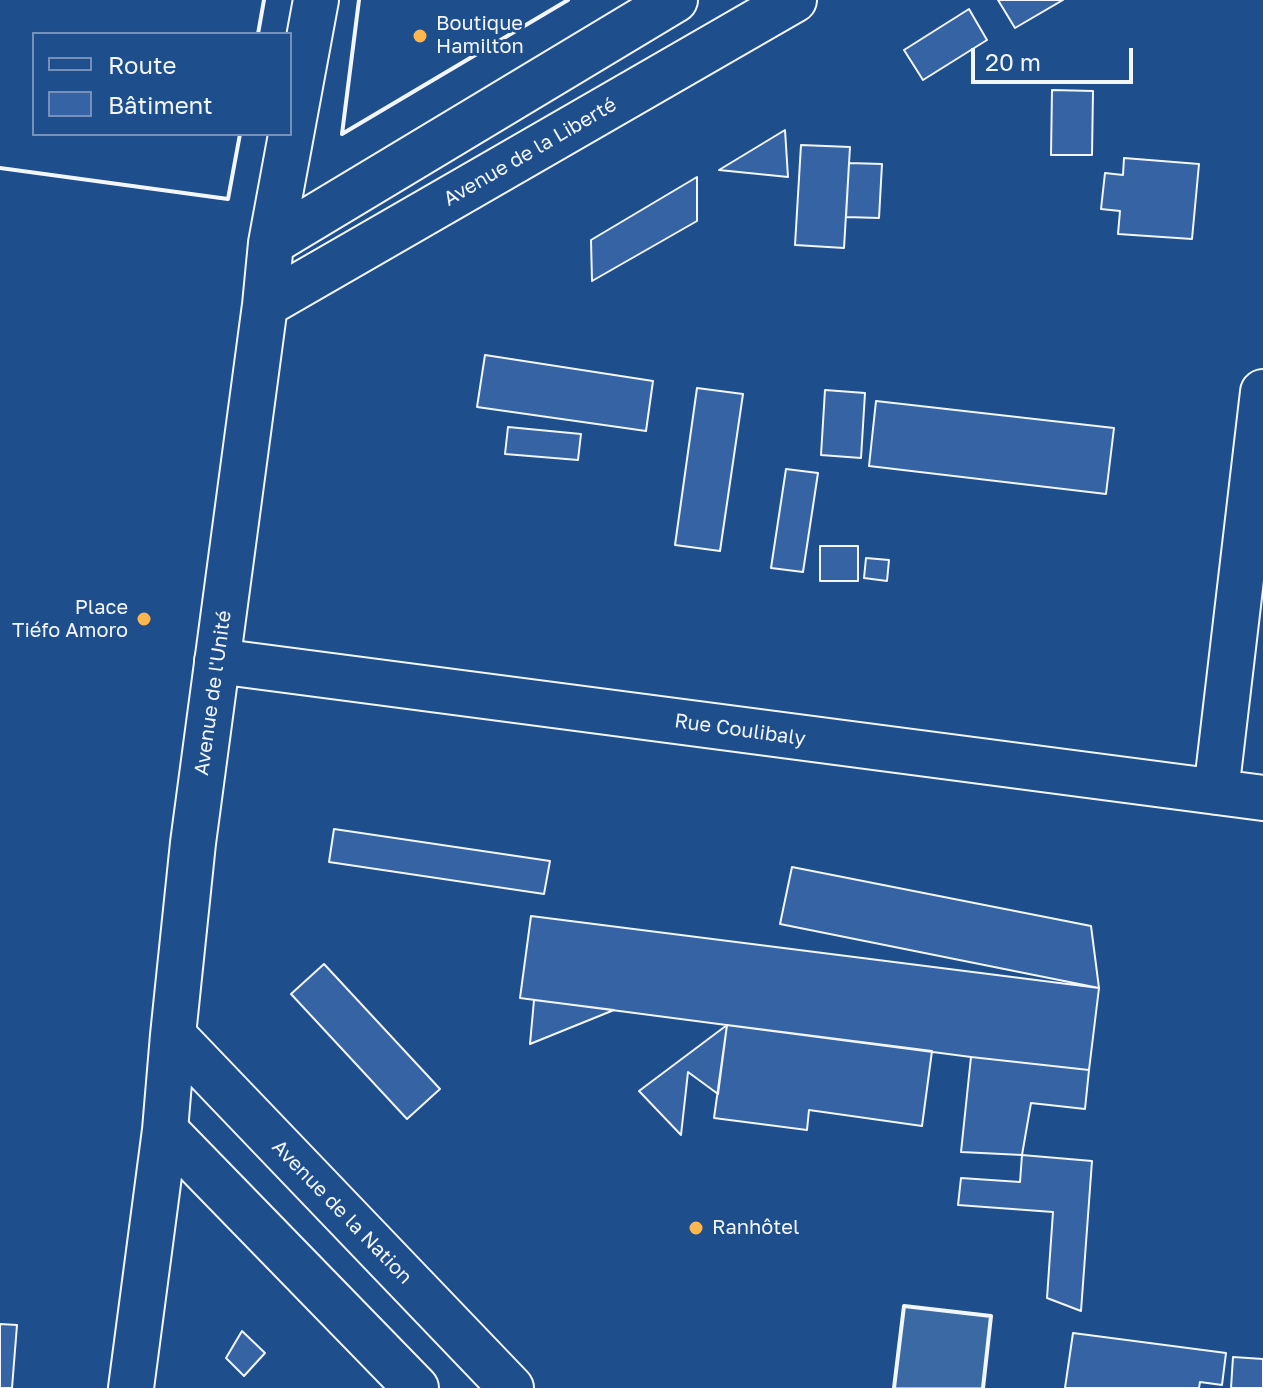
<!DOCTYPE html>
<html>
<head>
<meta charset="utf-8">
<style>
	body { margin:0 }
	#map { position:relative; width:1263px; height:1388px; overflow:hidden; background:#1f4e8c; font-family:"Golos Text",sans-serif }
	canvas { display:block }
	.legend { position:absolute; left:32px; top:32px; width:260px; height:104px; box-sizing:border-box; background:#1f4e8c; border:2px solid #7391ba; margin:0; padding:10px 14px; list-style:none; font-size:24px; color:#f2f6ff }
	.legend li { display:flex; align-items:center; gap:16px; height:40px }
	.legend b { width:40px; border:2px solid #7391ba }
	.scale { position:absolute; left:971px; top:48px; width:162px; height:36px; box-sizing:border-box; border:4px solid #f2f6ff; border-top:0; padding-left:10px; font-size:24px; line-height:28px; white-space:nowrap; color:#f2f6ff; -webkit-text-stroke:6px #1f4e8c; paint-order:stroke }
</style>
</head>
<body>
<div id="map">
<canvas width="1263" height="1388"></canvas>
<ul class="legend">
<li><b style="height:10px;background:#1f4e8c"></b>Route</li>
<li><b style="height:22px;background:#3563a3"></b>Bâtiment</li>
</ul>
<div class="scale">20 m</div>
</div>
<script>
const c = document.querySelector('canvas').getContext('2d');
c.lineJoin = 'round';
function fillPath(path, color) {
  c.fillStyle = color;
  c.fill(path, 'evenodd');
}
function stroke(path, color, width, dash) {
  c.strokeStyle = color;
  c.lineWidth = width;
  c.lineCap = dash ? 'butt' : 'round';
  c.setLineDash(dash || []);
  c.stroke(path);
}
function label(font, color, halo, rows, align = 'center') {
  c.font = font + ' "Golos Text",sans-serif';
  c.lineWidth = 6;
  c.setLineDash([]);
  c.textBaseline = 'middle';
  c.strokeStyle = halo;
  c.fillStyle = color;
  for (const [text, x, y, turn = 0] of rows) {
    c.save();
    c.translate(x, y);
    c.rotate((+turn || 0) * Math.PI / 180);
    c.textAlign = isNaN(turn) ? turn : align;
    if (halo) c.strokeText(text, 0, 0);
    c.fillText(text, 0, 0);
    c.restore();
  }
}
const water = new Path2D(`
	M904 1306 991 1316 983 1388H894Z`);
const building = new Path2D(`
	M998 0H1063L1015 28Z
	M969 9 987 40 923 80 904 50Z
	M1052 90 1093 91 1092 155H1051Z
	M785 130 788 177 719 170Z
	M801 145 850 147 844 248 795 245Z
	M1124 158 1199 164 1192 239 1118 234 1120 211 1101 209 1105 173 1123 175Z
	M849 163 882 164 879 218 846 217Z
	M697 177V221L592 281 591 240Z
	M485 355 653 381 646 431 477 407Z
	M697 388 743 394 720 551 675 545Z
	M825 390 865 393 861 458 821 455Z
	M876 401 1114 428 1106 494 869 466Z
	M508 427 581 434 578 460 505 454Z
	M786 469 818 473 803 572 771 568Z
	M820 546H858V581H820Z
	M866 558 889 560 887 581 864 578Z
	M334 829 550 861 544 894 329 862Z
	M792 867 1091 926 1099 988 780 924Z
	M531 916 1099 988 1089 1070 971 1057 520 998Z
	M324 964 440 1089 407 1119 291 994Z
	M534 1000 614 1010 530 1044Z
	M727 1025 718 1094 688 1072 681 1135 639 1091Z
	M727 1025 932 1051 922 1126 809 1110 807 1130 714 1118Z
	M971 1057 1089 1070 1085 1109 1031 1103 1022 1155 961 1152Z
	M1022 1155 1092 1161 1081 1311 1047 1298 1053 1212 958 1205 961 1178 1020 1182Z
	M0 1324 17 1325 12 1388H0Z
	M242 1331 265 1353 244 1376 226 1358Z
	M1073 1333 1226 1353 1222 1385 1200 1382 1199 1388H1065Z
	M1233 1357 1263 1359V1388H1231Z`);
const street = new Path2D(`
	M217 661 1263 798
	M1216 792 1263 392`);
const secondary = new Path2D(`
	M271 243 675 0
	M265 305 794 0
	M173 1035 511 1388
	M165 1130 416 1388
	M131 1388 165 1130 173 1035 193 843 265 305 271 243 316 0`);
const wall = new Path2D(`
	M359 0 342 134 568 0
	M258 34 264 0
	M0 168 228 199 240 134
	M894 1388 904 1306 991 1316 983 1388`);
const markers = [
	[420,36,8,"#ffb74d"],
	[144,619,8,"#ffb74d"],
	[696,1228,8,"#ffb74d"]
];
const poiNames = [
	["Boutique",436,24],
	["Hamilton",436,47],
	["Place",128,608,"right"],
	["Tiéfo Amoro",128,631,"right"],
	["Ranhôtel",712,1228]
];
const streetNames = [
	["Avenue de la Liberté",530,152,-30],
	["Avenue de l'Unité",213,693,-82],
	["Rue Coulibaly",740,730,8],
	["Avenue de la Nation",342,1212,46]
];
fillPath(water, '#3b69a3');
stroke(water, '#a8bbd7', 2);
fillPath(building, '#3563a3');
stroke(building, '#f2f6ff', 2);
stroke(street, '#f2f6ff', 48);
stroke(secondary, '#f2f6ff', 48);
stroke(street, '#1f4e8c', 44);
stroke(secondary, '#1f4e8c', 44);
stroke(wall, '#f2f6ff', 4);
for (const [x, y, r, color] of markers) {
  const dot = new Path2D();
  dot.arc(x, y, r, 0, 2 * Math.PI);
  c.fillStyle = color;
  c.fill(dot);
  stroke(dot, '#1f4e8c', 3);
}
label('20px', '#f2f6ff', '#1f4e8c', poiNames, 'left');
label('20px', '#f2f6ff', '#1f4e8c', streetNames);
</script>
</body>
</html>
